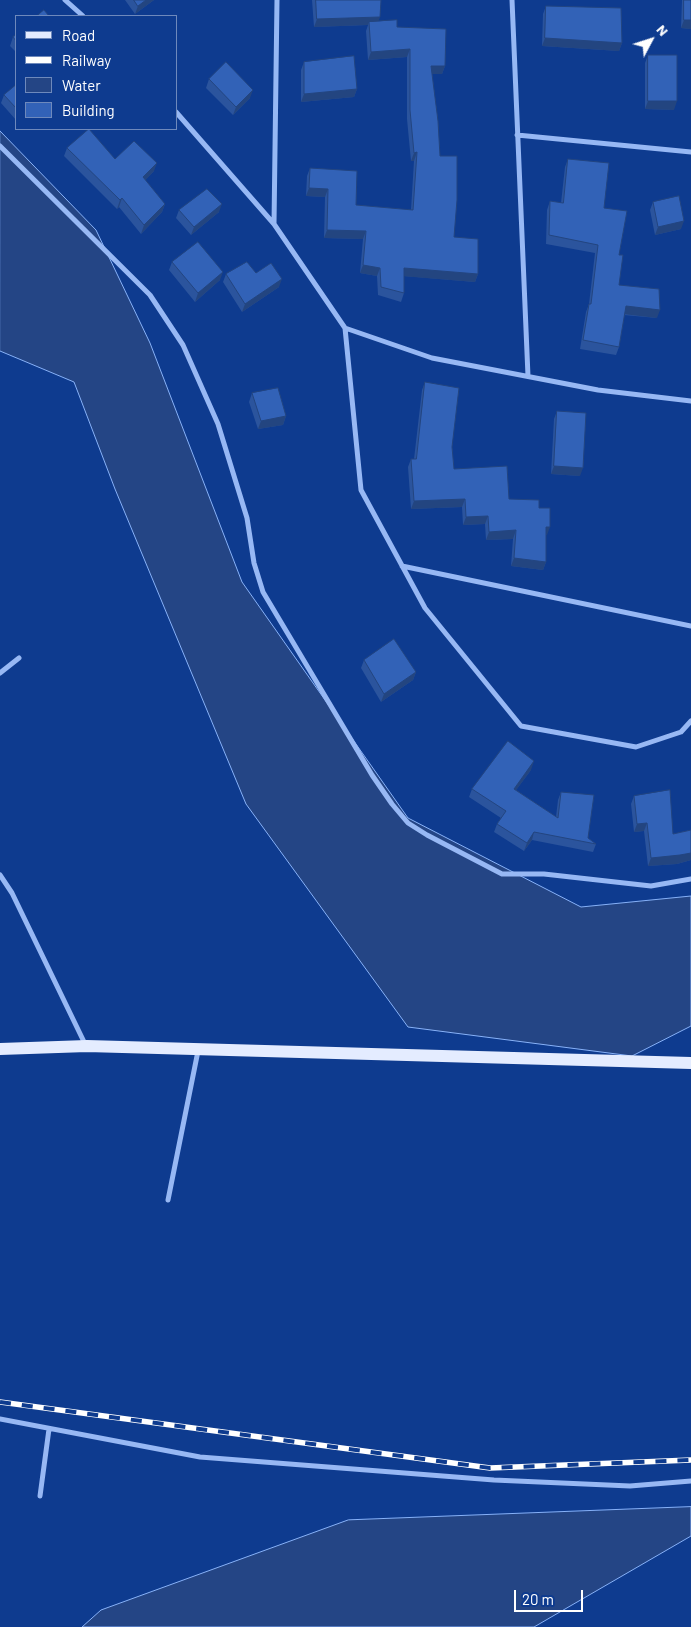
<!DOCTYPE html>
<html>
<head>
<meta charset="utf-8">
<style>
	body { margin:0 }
	#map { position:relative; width:691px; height:1627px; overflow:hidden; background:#0e3b8f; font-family:Barlow,sans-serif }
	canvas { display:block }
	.legend { position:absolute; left:15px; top:15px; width:162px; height:115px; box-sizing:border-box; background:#0e3b8f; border:1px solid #6e89bc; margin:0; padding:6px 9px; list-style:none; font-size:15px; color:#fff }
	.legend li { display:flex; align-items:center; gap:10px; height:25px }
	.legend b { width:25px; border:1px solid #6e89bc }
	.north { position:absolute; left:626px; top:15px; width:50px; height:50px; -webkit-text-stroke:4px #0e3b8f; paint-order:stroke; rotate:50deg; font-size:14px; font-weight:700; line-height:20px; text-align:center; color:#fff }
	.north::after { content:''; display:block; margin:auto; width:18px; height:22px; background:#fff; clip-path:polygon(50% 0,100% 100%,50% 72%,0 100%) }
	.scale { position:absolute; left:514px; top:1590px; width:69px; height:22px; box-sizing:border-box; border:2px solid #fff; border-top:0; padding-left:6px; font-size:15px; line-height:18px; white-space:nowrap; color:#fff; -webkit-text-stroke:4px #0e3b8f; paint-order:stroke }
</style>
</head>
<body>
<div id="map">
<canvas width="691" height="1627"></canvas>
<ul class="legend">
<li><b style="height:6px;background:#e4ecff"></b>Road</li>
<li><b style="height:6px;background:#fff"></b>Railway</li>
<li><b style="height:14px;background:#244585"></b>Water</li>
<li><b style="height:14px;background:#3262b7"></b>Building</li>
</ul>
<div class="north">N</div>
<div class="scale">20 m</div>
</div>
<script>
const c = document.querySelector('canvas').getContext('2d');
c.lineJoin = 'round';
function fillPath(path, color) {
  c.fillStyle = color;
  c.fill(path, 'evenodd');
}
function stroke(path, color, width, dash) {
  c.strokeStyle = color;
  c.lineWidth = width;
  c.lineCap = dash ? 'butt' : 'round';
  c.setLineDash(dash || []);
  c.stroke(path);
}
const water = new Path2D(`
	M0 131 96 230 150 343 242 582 408 818 581 907 691 896V1026L632 1056 408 1027 246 804 115 489 74 382 0 351Z
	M691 1507V1536L534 1627H82L101 1610 348 1520Z`);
const street = new Path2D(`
	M65 0 83 16
	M512 0 528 376
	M176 112 274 224 345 328 432 358 598 390 691 401
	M517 135 691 152
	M0 146 150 295 183 345 218 424 247 518 254 563 263 592 372 775 392 804 408 823 427 835 502 874H544L651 886 691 879
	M274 224 277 0
	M345 328 361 490 425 608 521 726 636 747 681 732 691 721
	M402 566 691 626
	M0 673 19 658
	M0 875 12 893 86 1046
	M168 1200 198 1051
	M0 1419 200 1457 494 1480 630 1486 691 1481
	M40 1496 49 1429`);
const primary = new Path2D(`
	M0 1049 87 1046 691 1063`);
const rail = new Path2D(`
	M0 1402 490 1468 691 1460`);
const wall = new Path2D(`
	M125 0H154L135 14Z
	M312 0H381L378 22 397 27 445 66 442 74H432L440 156 454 237 478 274 475 282 404 276V293L401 302 378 295 377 276 360 273 363 239 324 238 325 197 306 196 307 176 310 168 356 205 411 210 414 161H411L407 119V57L368 60 366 31 368 25 314 27Z
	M682 0H691V29L681 28Z
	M546 6 622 43 619 51 542 46 543 14Z
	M16 35V52L10 46 13 37Z
	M648 55 674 110 645 109V63Z
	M304 62 357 89 354 97 301 102V70Z
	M209 79 250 98 233 115 206 88Z
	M16 85V120L1 103 4 95Z
	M67 148 115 159 154 171 145 180 165 204 162 212 141 234 119 207 117 209 64 156Z
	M568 159 604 208 619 255V285L657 318 624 315 619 347 616 355 580 349 586 312 589 304 595 253 546 244 547 210 550 201 561 203 565 167Z
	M653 202 681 229 655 235 650 210Z
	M179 210 219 212 191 235 176 218Z
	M172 262 220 280 195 302 169 270Z
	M256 273 279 287 242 312 223 282 226 274Z
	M425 382 452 447 454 469 509 499 539 508 547 535H546V562L543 570 511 566 513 539 486 540 485 524 463 525 462 507 411 509 408 467 411 459H414L422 390Z
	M252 393 286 416 283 425 258 429 249 402Z
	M557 411 580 476 551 474 554 419Z
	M364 660 416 672 413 680 381 702 361 668Z
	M531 770 516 790 556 817 558 800 561 792 588 838 596 844 593 852 532 840 524 851 494 832 497 824 501 818 469 797 472 789Z
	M634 796 673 834 691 830V860L677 864 648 866 644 831 634 832 631 804Z`);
const shadedWall = new Path2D(`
	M146 0H154L135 14 138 6Z
	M380 17 377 25 369 22 368 25 314 27 317 19Z
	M684 20H691V29L681 28Z
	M545 38 622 43 619 51 542 46Z
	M410 49 407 57 368 60 371 52Z
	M431 66H445L442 74H428Z
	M357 89 354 97 301 102 304 94Z
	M253 90 250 98 233 115 236 107Z
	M648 101H677L674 110 645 109Z
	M417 152 414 161H411L414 153Z
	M157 163 154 171 140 186 143 177Z
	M309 188 328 189 325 197 306 196Z
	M122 198 119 207 117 209 120 200Z
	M165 204 162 212 141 234 144 225Z
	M222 204 219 212 191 235 194 227Z
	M684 221 681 229 655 235 658 227Z
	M327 230 366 231 363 239 324 238Z
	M363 265 380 268 377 276 360 273Z
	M404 268 478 274 475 282 401 276Z
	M223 272 220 280 195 302 198 293Z
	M282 279 279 287 242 312 245 304Z
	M626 306 660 310 657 318 623 314Z
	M286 416 283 425 258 429 261 421Z
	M554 466 583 468 580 476 551 474Z
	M465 499 462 507 411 509 414 501Z
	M488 516 485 524 463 525 466 517Z
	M546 527H550L547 535H543Z
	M516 530 513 539 486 540 489 532Z
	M514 558 546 562 543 570 511 566Z
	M416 672 413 680 381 702 384 694Z
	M534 761 531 770 511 797 514 789Z
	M647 823 644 831 634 832 637 824Z
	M534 832 532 840 524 851 527 843Z
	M691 853V860L677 864 648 866 651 858Z`);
const building = new Path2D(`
	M134 0H146L138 6Z
	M316 0H381L380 17 317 19Z
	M684 0H691V20H684Z
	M546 6 621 8 622 43 545 38Z
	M44 10 49 16H37Z
	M397 20V27L446 29 445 66H431L438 121 440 156H457V200L454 237 478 239V274L404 268V293L381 287 380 268 363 265 366 231 327 230 328 189 309 188 310 168 357 171 356 205 413 210 417 152 414 153 410 110V49L371 52 369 22Z
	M16 35V41L13 37Z
	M648 55H677V101H648Z
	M354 56 357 89 304 94V62Z
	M226 62 253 90 236 107 209 79Z
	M16 85V108L4 95Z
	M89 129 115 159 134 141 157 163 143 177 165 204 144 225 122 198 120 200 67 148Z
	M568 159 609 163 604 208 627 211 619 255H623L619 285 659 289 660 310 626 306 619 347 583 340 589 304H591L598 245 549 235 550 201 563 203Z
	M207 189 222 204 194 227 179 210Z
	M679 196 684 221 658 227 653 202Z
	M198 242 223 272 198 293 172 262Z
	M247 262 256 273 271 263 282 279 245 304 226 274Z
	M425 382 459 388 452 447 454 469 507 466 509 499 539 500V508H550V527H546V562L514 558 516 530 489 532 488 516 466 517 465 499 414 501 411 459H416Z
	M278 388 286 416 261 421 252 393Z
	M557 411 586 413 583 468 554 466Z
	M394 639 416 672 384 694 364 660Z
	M508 741 534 761 514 789 558 818 561 792 594 795 588 838 596 844 534 832 527 843 497 824 506 811 472 789Z
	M670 790 673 834 691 830V853L680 855 651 858 647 823 637 824 634 796Z`);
fillPath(water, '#244585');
stroke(water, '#88b2f8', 1);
stroke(street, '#97b8f4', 5);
stroke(primary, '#e4ecff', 12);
stroke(rail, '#fff', 5.5);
stroke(rail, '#0e3b8f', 4, [11]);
fillPath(wall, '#2b549d');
fillPath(shadedWall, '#234580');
fillPath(building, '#3262b7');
stroke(building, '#234580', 1);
</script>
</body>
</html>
